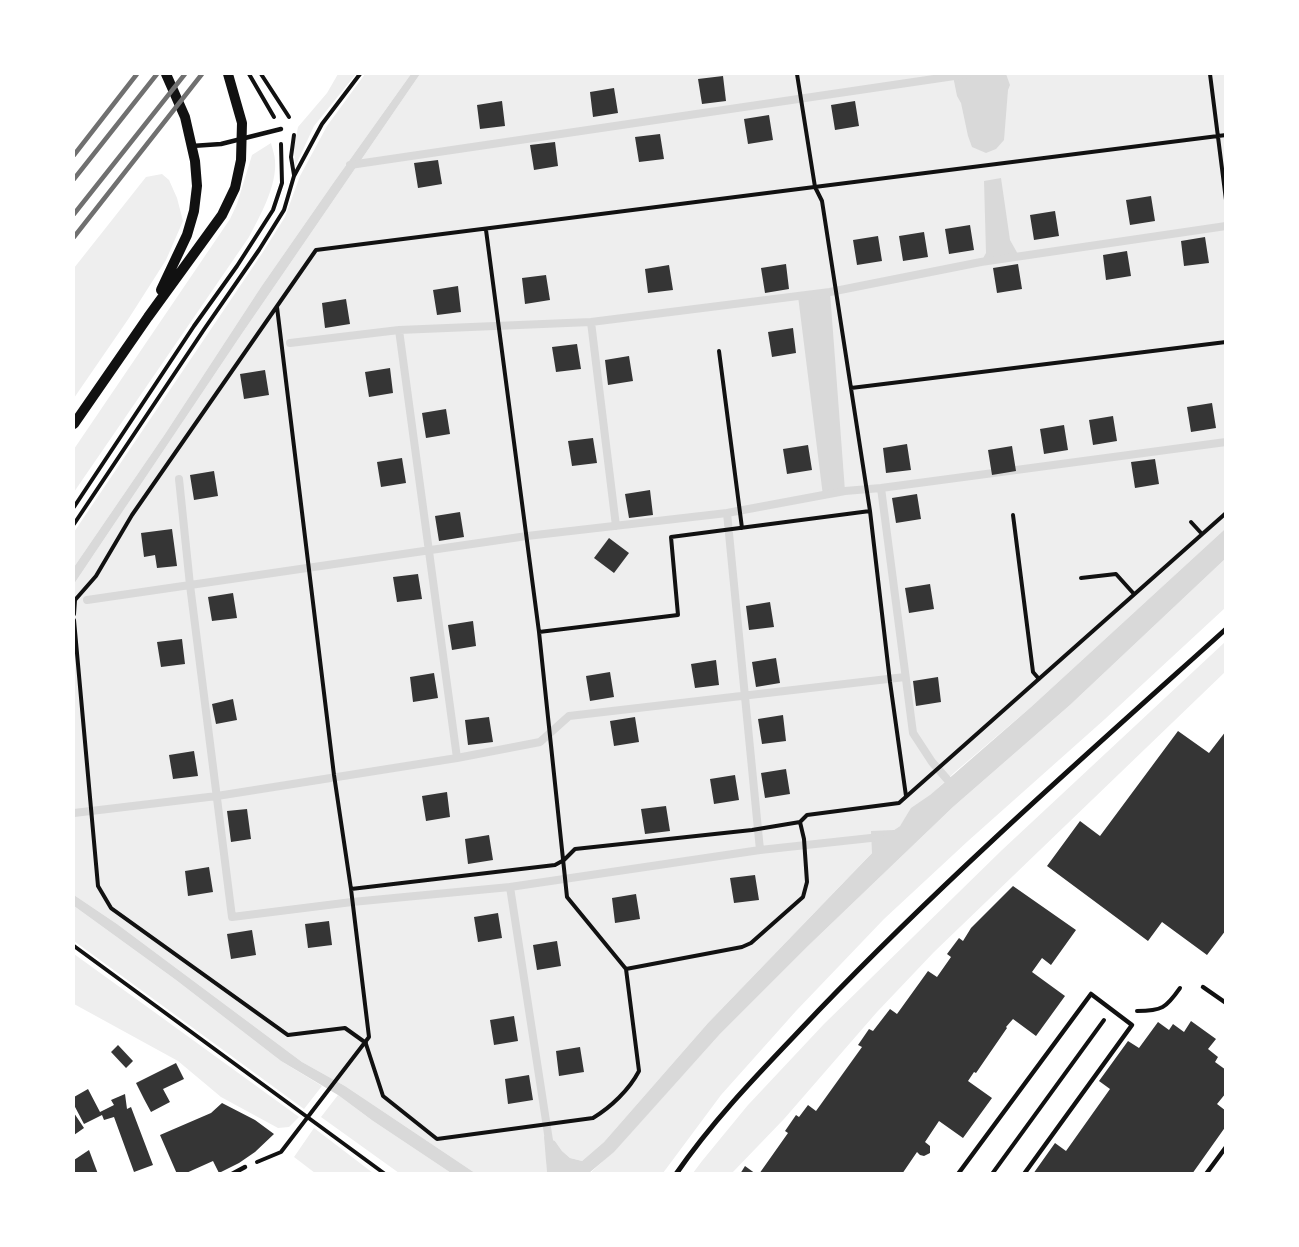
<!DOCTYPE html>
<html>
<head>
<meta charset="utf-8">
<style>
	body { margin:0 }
	#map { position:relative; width:1299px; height:1247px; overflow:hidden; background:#fff; font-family:"Titillium Web",sans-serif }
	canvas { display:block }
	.frame { position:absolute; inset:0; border:75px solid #fff; pointer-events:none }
</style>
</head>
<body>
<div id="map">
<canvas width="1299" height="1247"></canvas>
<div class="frame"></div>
</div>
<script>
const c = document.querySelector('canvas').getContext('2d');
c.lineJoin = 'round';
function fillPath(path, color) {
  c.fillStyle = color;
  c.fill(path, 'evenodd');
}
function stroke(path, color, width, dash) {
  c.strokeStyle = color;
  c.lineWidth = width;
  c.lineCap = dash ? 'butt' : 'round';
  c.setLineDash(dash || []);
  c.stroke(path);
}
const green = new Path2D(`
	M338 74H356L314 126 295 167 294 147 298 127 327 93Z
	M365 74H411L334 182 261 287 165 434 74 567V532L263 252 285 217 300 176 327 126Z
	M420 74H1225V529L1031 707 955 772 905 819 900 826 894 830 708 1023 604 1142 582 1161 570 1158 562 1151 555 1141 545 1137 547 1173H475L345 1086 302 1062 117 924 74 895V584L241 335Z
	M271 143C272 148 275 155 275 161 277 186 260 216 249 237L74 492V449L230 219 237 204 252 155Z
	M162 174 169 180 177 198 183 221 166 260 129 318 74 398V268L146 177Z
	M1225 559V608L1105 719 968 841 884 919 796 1011 721 1095 663 1173 589 1174 614 1151 720 1034 808 946 953 807 1070 705Z
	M1225 642V672L934 952 877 1012 784 1119 732 1173H693L702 1161 748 1105 824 1024 1002 850Z
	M74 906 176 980 281 1061 322 1086 304 1109 74 941Z
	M74 954 157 1014 299 1117 289 1127 278 1128 221 1097 178 1061 74 1004Z
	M338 1095 373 1121 451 1173H399L321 1117Z
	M314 1128 373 1173H315L294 1157Z`);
const water = new Path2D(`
	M411 74H420L241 335 74 584V567L165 434 261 287 334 182Z
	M968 74H1006L1010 85 1008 90 1004 140 996 149 986 153 972 147 968 136 961 103 957 96 953 76Z
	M1001 178 1010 240 1019 256 981 262 986 253 984 181Z
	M830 292 845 491 823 496 798 296Z
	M1225 529V559L1070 705 953 807 808 946 720 1034 614 1152 589 1173H547L544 1136 555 1141 562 1151 570 1158 582 1161 604 1142 708 1023 872 853 871 831 894 830 900 826 911 808 930 795 1031 707Z
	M74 895 117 924 302 1062 345 1086 475 1173H451L373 1121 338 1095 281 1061 176 980 74 906Z`);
const stream = new Path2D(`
	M350 165 968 74
	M591 322 616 526
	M399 330 457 758
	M290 343 399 330 591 322 830 292 981 262 1226 226
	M179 479 190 585 232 917 352 902 510 887 760 850 880 837
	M881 488 913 733 932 762 953 786
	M727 513 760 850
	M87 600 527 536 727 513 845 491 881 488 1226 442
	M74 813 217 796 457 758 540 742 569 716 905 677
	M510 887 550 1147`);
const building = new Path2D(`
	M723 76 726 101 702 104 698 79Z
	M614 88 618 113 593 117 590 92Z
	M502 101 505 126 480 129 477 105Z
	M855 101 859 126 835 130 831 105Z
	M769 115 773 140 748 144 744 119Z
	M660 134 664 159 639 162 635 137Z
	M555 142 558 166 534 170 530 145Z
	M438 160 442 184 418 188 414 163Z
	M1151 196 1155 221 1130 225 1126 200Z
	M1055 211 1059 236 1034 240 1030 215Z
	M970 225 974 250 949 254 945 229Z
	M924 232 928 257 903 261 899 236Z
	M878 236 882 261 857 265 853 240Z
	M1205 237 1209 263 1184 266 1181 241Z
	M1127 251 1131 276 1106 280 1103 255Z
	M786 264 789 289 765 293 761 268Z
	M1018 264 1022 289 997 293 993 268Z
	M669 265 673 290 648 293 645 269Z
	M546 275 550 300 525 304 522 278Z
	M458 286 461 312 437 315 433 290Z
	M346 299 350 324 325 328 322 303Z
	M793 328 796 353 772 357 768 332Z
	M577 344 581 369 556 372 552 347Z
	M629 356 633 381 608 385 605 360Z
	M390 368 393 393 369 397 365 372Z
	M265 370 269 395 244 399 240 374Z
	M1212 403 1216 428 1191 432 1187 407Z
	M446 409 450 434 426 438 422 413Z
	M1113 416 1117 441 1093 445 1089 420Z
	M1064 425 1068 450 1044 454 1040 429Z
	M593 438 597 463 572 466 568 441Z
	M907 444 911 470 886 473 883 448Z
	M808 445 812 470 787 474 783 449Z
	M1012 446 1016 471 992 475 988 450Z
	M402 458 406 483 381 487 377 462Z
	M1155 459 1159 484 1135 488 1131 462Z
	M214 471 218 496 194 500 190 475Z
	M650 490 653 515 629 518 625 494Z
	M917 494 921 519 896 523 892 498Z
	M460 512 464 537 439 541 435 516Z
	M172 529 177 566 157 568 155 555 144 557 141 533Z
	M609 538 629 553 614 573 594 558Z
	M418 574 422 599 397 602 393 577Z
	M930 584 934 609 909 613 905 588Z
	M233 593 237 618 212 621 208 597Z
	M770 602 774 627 749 630 746 606Z
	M473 621 476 646 452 650 448 625Z
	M182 639 185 664 161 667 157 642Z
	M776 658 780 683 756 687 752 662Z
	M716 660 719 685 695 688 691 664Z
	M610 672 614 697 590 701 586 676Z
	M434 673 438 698 413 702 410 677Z
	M938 677 941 702 916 706 913 681Z
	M233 699 237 720 216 724 212 704Z
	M783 715 786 741 762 744 758 719Z
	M489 717 493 742 468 745 465 720Z
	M635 717 639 742 614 746 610 721Z
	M1178 731 1209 753 1226 731V930L1207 955 1162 922 1148 941 1047 866 1080 821 1100 836Z
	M194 751 198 776 173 779 169 755Z
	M786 769 790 794 765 798 761 773Z
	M735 775 739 800 714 804 710 779Z
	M447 792 450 817 426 821 422 796Z
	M666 806 670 831 645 834 641 809Z
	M247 809 251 839 231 842 227 811Z
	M489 835 493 860 468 864 465 839Z
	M209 867 213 892 188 896 185 871Z
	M755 875 759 900 734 903 730 878Z
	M1013 886 1076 930 1051 965 1042 958 1032 972 1065 996 1036 1036 1013 1019 1006 1027 1007 1028 976 1073 974 1072 968 1081 992 1098 963 1138 939 1121 925 1142 930 1146V1153L924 1156 920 1155 917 1152 902 1174H759L788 1133 785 1131 796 1115 799 1117 808 1105 816 1111 862 1047 858 1045 869 1029 873 1031 890 1009 897 1014 928 971 937 977 951 957 947 954 959 938 963 941 971 928Z
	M636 894 640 919 615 923 612 898Z
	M498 913 502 938 478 942 474 917Z
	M329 921 332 945 308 948 305 924Z
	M252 930 256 955 231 959 227 934Z
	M557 941 561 966 537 970 533 945Z
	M514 1016 518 1041 494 1045 490 1020Z
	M1191 1021 1216 1039 1208 1049 1218 1057 1215 1062 1226 1070V1093L1217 1104 1226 1111V1126L1192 1174H1033L1055 1143 1066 1151 1110 1089 1099 1081 1128 1041 1139 1048 1158 1022 1169 1030 1173 1024 1184 1032Z
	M118 1045 133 1061 126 1068 111 1052Z
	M580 1047 584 1072 559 1076 556 1051Z
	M176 1063 184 1079 163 1089 170 1102 151 1112 144 1099 157 1092 144 1099 136 1083Z
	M529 1075 533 1100 508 1104 505 1079Z
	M88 1089 100 1112 114 1105 111 1100 125 1094 127 1109 131 1107 153 1165 134 1172 114 1117 104 1120 102 1115 84 1124 74 1105V1097Z
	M222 1103 255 1120 274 1134 255 1152 239 1163 219 1173 213 1161 184 1174H177L160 1135 211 1113Z
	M74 1113 84 1128 74 1135Z
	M89 1150 98 1174H74V1160Z
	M745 1166 756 1174H740Z`);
const path = new Path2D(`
	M249 74 274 117
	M261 74 289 117
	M797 74 815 187 822 201 870 511 890 682 906 796
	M1210 74 1226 200
	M294 175 291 157 294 135
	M486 230 539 632 567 897 626 969
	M719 351 742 528
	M851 388 1226 342
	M74 507 194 326 237 266 273 210 282 183 281 144
	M1013 515 1033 672 1039 679
	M1191 522 1202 534
	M74 524 205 328 259 250 284 210 294 176 322 124 360 74
	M1081 578 1116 574 1134 594
	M74 614 75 600 96 576 132 515 316 250 1226 135
	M74 620 98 886 111 908 288 1035 345 1028 366 1043
	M539 632 678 615 671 537 870 511
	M351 889 555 865 564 860 575 849 752 830 800 822 807 815 899 803 1226 513
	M74 946 385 1174
	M1137 1011C1162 1011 1166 1008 1180 988
	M366 1044 383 1096 437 1139 593 1118C611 1107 629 1090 639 1071L626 969 742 947 751 943 803 897 807 882 804 839 800 822
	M257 1162 281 1152 369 1037 351 889 334 775 277 307
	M992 1174 1104 1020`);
const service = new Path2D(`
	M192 146 221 144 281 129
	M1203 987 1226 1003
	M232 1174 245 1167
	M958 1174 1091 994 1132 1025 1024 1174
	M1206 1174 1226 1147`);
const pedestrian = new Path2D(`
	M676 1174C717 1114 770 1062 819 1010 948 876 1088 753 1226 629`);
const tertiary = new Path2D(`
	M161 290 187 235 194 211 197 186 195 161 185 117 166 74
	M74 424 148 317 222 215 235 188 241 160 242 123 228 74`);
const rail = new Path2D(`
	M74 155 137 74
	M74 179 157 74
	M74 214 185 74
	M74 237 202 74`);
fillPath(green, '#eee');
fillPath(water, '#d9d9d9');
stroke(stream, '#d9d9d9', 8);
fillPath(building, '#353535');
stroke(path, '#111', 4);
stroke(service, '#111', 4.5);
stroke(pedestrian, '#111', 5);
stroke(tertiary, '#111', 10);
stroke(rail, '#707070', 4.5);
</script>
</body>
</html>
